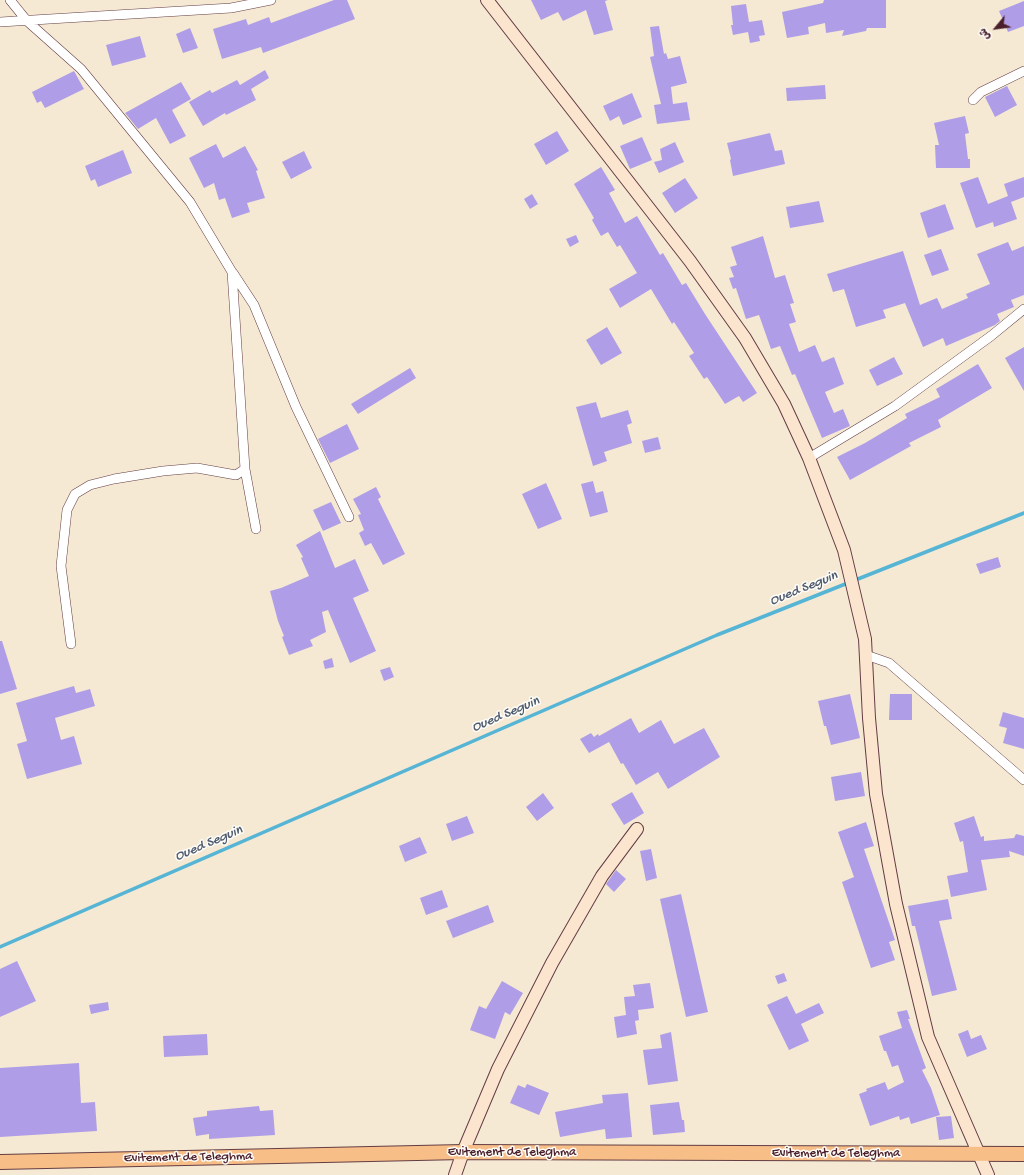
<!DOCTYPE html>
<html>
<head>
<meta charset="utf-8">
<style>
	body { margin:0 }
	#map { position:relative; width:1024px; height:1175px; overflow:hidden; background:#f5e9d3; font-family:"Gochi Hand","Playpen Sans Arabic",sans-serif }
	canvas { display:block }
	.north { position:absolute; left:976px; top:8px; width:40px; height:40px; -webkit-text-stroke:3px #fdfcf7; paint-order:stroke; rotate:241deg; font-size:11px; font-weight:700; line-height:16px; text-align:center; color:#4a1f2b }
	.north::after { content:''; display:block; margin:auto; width:14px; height:18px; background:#4a1f2b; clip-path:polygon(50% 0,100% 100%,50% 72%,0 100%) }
</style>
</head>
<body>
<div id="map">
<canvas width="1024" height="1175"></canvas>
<div class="north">ش</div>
</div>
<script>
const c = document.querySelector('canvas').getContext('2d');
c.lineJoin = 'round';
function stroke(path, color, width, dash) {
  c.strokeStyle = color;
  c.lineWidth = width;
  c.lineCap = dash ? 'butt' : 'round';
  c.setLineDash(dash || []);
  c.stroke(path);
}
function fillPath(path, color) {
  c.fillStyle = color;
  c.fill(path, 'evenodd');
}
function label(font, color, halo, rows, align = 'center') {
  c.font = font + ' "Gochi Hand",sans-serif';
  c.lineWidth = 3;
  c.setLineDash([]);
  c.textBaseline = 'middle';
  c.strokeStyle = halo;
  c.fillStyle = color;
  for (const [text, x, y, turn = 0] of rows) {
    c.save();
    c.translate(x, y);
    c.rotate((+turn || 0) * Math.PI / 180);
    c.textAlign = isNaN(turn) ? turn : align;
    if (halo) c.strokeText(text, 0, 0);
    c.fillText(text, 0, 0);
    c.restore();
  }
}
const stream = new Path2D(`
	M0 947 717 635 1024 513`);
const building = new Path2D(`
	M334 0H347L355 19 263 53 261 47 222 59 213 29 246 19 248 25 269 17 271 23Z
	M531 0H608L605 1 613 30 594 35 586 10 563 21 558 12 541 20Z
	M824 0H886V28H867L866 31 842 36 844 30 826 33 825 23 808 27 809 34 787 38 782 12 823 3Z
	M1024 1V26L1008 32 999 11Z
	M746 4 749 22 762 20 765 35 759 36 760 41 750 43 748 32 733 35 731 25H733L731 6Z
	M659 26 664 54 666 53 668 59 680 56 687 83 671 87 673 104 687 102 690 120 657 124 654 105 661 104 650 57 654 56 650 27Z
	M190 28 198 48 183 53 176 34Z
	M140 36 146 57 112 66 106 45Z
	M265 70 269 78 251 89 256 100 226 115 225 113 203 126 189 102 210 90 212 93 237 80 240 85Z
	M74 71 84 89 45 108 41 101 37 103 32 92Z
	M181 82 191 99 172 110 186 136 170 144 156 118 138 129 125 113Z
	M825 85 826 99 787 101 786 88Z
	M1007 86 1017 105 995 117 985 97Z
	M632 93 642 117 623 125 619 116 610 121 603 106Z
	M965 116 969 133 965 134 968 159H970V168H936L935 145H939L934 123Z
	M557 131 569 151 546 165 534 144Z
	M770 133 775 151 782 150 785 164 733 176 730 160 731 159 727 143Z
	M642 137 652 160 630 169 620 146Z
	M675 142 684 162 659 173 654 162 662 160 660 149Z
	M216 144 223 158 245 146 258 170 256 171 265 198 247 203 250 212 232 218 225 198 219 200 214 183 204 188 189 158Z
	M123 150 132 173 98 187 95 179 91 181 85 166Z
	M304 151 312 168 291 179 282 162Z
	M601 167 615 190 609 193 625 223 637 216 660 255 663 253 682 285 686 283 705 314 757 393 743 402 739 396 725 404 707 377 704 379 689 356 694 353 674 322 672 324 651 289 620 308 609 289 637 273 620 245 617 247 608 232 601 236 592 220 594 218 574 184Z
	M978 177 988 204 1008 196 1004 184 1024 177V197L1011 202 1017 219 994 227 993 222 976 228 960 183Z
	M685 178 698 198 675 213 662 193Z
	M532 194 538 204 530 209 524 199Z
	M819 201 824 222 790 228 786 207Z
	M945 204 954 229 928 238 920 213Z
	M576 235 579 242 570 247 566 239Z
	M763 236 775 278 785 275 794 303 790 304 796 322 789 324 799 352 815 345 822 362 834 357 844 384 825 392 834 413 843 409 850 426 822 438 795 374 792 375 780 346 771 349 759 315 746 319 736 288 733 289 729 278 734 277 730 267 737 265 731 247Z
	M1008 242 1012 251 1024 246V295L1011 300 1014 307 997 314 1000 321 995 325 946 346 943 338 923 347 905 303 883 310 886 318 856 327 844 289 833 292 827 274 903 251 920 305 937 298 942 309 968 298 966 294 990 284 977 254Z
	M941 249 949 270 932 276 924 255Z
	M607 327 622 353 601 365 586 340Z
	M1024 347V391L1005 358Z
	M894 357 903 374 877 386 869 370Z
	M978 364 992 388 938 420 941 427 909 443 911 446 850 480 837 457 865 443 907 418 905 414 940 397 936 389Z
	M410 368 416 378 358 414 351 404Z
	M596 402 601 418 628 410 632 423 627 425 632 443 604 452 607 461 593 466 576 407Z
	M347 424 359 449 330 463 318 439Z
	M658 437 661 449 645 453 642 441Z
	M593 481 596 493 603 491 608 512 590 517 581 484Z
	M546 483 562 519 538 529 522 494Z
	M376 487 381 497 378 499 405 554 383 565 371 543 365 546 359 533 364 530 358 515 361 514 353 499Z
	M331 502 341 523 323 531 313 510Z
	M320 531 335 568 355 559 369 591 353 598 376 651 350 663 328 610 322 612 326 632 310 640 313 646 289 655 282 637 284 636 278 621 270 591 281 588 309 576 301 558 303 557 296 545Z
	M998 557 1001 567 980 574 976 564Z
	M0 641H2L17 689 0 694Z
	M332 658 334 667 325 669 323 661Z
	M390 667 394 677 384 681 380 670Z
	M74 686 76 693 90 689 95 706 55 718 61 740 74 736 82 764 27 779 17 744 27 741 16 703Z
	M850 694 860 738 831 745 826 726H824L818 701Z
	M890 694H912V720H889Z
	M1003 712 1024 718V749L1003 743 1007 728 999 726Z
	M631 718 639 733 661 720 674 744 704 728 720 757 668 789 658 772 636 785 623 763 621 764 609 742 589 753 580 739 591 733 594 737 598 734 599 736Z
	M861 772 865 796 835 801 831 777Z
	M632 792 644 813 624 825 611 804Z
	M543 793 554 808 537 821 526 807Z
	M467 816 474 833 452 841 446 824Z
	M974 816 981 837 984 836V841L1014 838 1016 834 1024 836V856L1009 851 1010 857 981 860 987 890 951 897 947 876 968 872 963 841 960 842 954 823Z
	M866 822 874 846 864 849 895 940 889 942 895 960 871 968 842 882 854 877 838 832Z
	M420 837 427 853 405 862 399 846Z
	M651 849 657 878 646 881 640 851Z
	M616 870 626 879 614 892 606 884Z
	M442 890 448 907 426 915 420 898Z
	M681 894 708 1012 686 1017 660 899Z
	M948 899 952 919 939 921 957 990 932 996 915 926H912L908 906Z
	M488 905 494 922 453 938 446 921Z
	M17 961 36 1001 0 1017V969Z
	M784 973 787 981 778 984 775 976Z
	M502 981 523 993 510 1015 505 1012 495 1039 470 1030 479 1006 486 1009Z
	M650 983 654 1008 638 1010 639 1020 635 1021 637 1034 617 1038 614 1017 626 1015 624 997 635 996 633 985Z
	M787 996 796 1014 819 1003 824 1013 801 1024 809 1041 789 1050 767 1005Z
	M108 1002 109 1010 91 1014 89 1005Z
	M907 1010 910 1019H908L926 1068 922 1070 931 1088 940 1115 911 1124 909 1117 900 1120 899 1116 870 1126 859 1094 867 1091 866 1089 885 1082 888 1090 904 1082 898 1065 892 1067 886 1051H884L879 1036 902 1028 897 1012Z
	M968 1030 971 1039 981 1035 987 1049 967 1057 958 1034Z
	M671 1032 678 1081 648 1085 643 1050 662 1048 660 1035Z
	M207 1034 208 1055 164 1057 163 1036Z
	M79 1063 81 1103 95 1102 97 1131 0 1137V1068Z
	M527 1084 549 1093 539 1115 510 1103 518 1085 525 1088Z
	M628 1093 632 1137 606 1139 605 1129 560 1137 555 1112 603 1103 602 1095Z
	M679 1102 682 1120H684L685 1132 653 1135 650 1105Z
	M259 1106 260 1111 273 1110 275 1135 209 1139V1134L196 1136 193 1118 207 1116V1111Z
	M951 1116 954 1138 939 1140 936 1117Z`);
const street = new Path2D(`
	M10 0 27 21 81 69 190 202 232 272 245 469 256 529
	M0 22 231 8 271 0
	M973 100 981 92 1024 71
	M233 273 254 305 296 407 349 517
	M809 458 895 406 991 336 1024 309
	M71 644 61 566 67 510 75 494 90 485 114 479 163 471 197 468 236 475 245 469
	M866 655 889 663 1024 780`);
const secondary = new Path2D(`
	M487 0 690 261 745 338 784 404 809 458 844 550 865 639 869 718 876 794 896 904 928 1037 988 1175
	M455 1175 463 1152 498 1069 552 963 602 876 637 829`);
const primary = new Path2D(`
	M0 1162 463 1152 1024 1154`);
const streetNames = [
	["Evitement de Teleghma",512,1153],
	["Evitement de Teleghma",836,1154],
	["Evitement de Teleghma",188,1158,-1]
];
const waterNames = [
	["Oued Seguin",804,589,-22],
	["Oued Seguin",506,715,-23],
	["Oued Seguin",209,844,-23]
];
stroke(stream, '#56b4d5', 3.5);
fillPath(building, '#af9ee7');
stroke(street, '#643d44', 10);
stroke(secondary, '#643d44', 14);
stroke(primary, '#643d44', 16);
stroke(street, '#fff', 9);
stroke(secondary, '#fce5cf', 12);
stroke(primary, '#f7be88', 14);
label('13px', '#4a1f2b', '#fdfcf7', streetNames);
label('italic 14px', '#4f5b6f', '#fdfcf7', waterNames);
</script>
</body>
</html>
